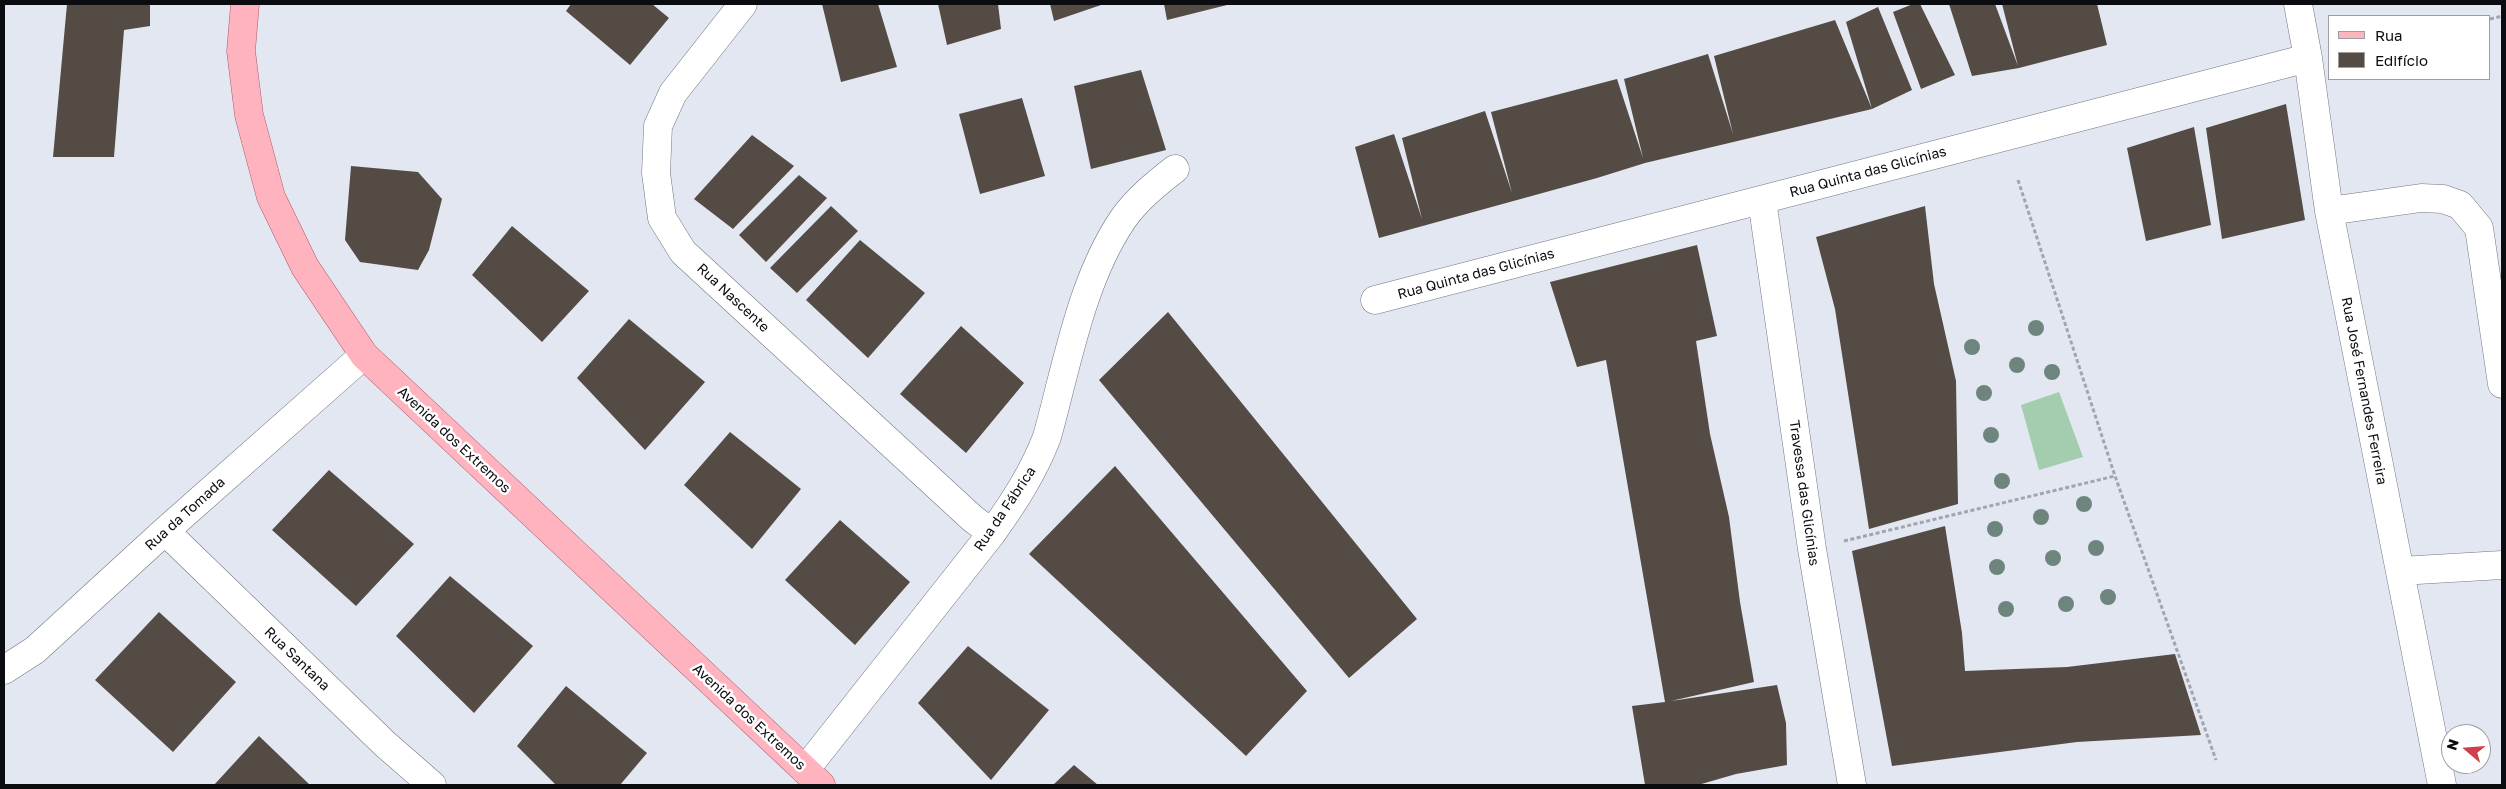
<!DOCTYPE html>
<html>
<head>
<meta charset="utf-8">
<style>
	body { margin:0 }
	#map { position:relative; width:2506px; height:789px; overflow:hidden; background:#e3e7f2; font-family:"Golos Text",sans-serif }
	canvas { display:block }
	.frame { position:absolute; inset:0; border:5px solid #0a0c0f; pointer-events:none }
	.legend { position:absolute; left:2328px; top:15px; width:162px; height:65px; box-sizing:border-box; background:#fff; border:1px solid #9d9e9f; margin:0; padding:6px 9px; list-style:none; font-size:15px; color:#0a0c0f }
	.legend li { display:flex; align-items:center; gap:10px; height:25px }
	.legend b { width:25px; border:1px solid #9d9e9f }
	.north { position:absolute; left:2441px; top:724px; width:50px; height:50px; box-sizing:border-box; background:#fff; border:1px solid #9d9e9f; border-radius:50%; rotate:288deg; font-size:14px; font-weight:700; line-height:20px; text-align:center; color:#0a0c0f }
	.north::after { content:''; display:block; margin:auto; width:18px; height:22px; background:#d03f4d; clip-path:polygon(50% 0,100% 100%,50% 72%,0 100%) }
</style>
</head>
<body>
<div id="map">
<canvas width="2506" height="789"></canvas>
<div class="frame"></div>
<ul class="legend">
<li><b style="height:6px;background:#ffb3be"></b>Rua</li>
<li><b style="height:14px;background:#534b44"></b>Edifício</li>
</ul>
<div class="north">N</div>
</div>
<script>
const c = document.querySelector('canvas').getContext('2d');
c.lineJoin = 'round';
function fillPath(path, color) {
  c.fillStyle = color;
  c.fill(path, 'evenodd');
}
function stroke(path, color, width, dash) {
  c.strokeStyle = color;
  c.lineWidth = width;
  c.lineCap = dash ? 'butt' : 'round';
  c.setLineDash(dash || []);
  c.stroke(path);
}
function label(font, color, halo, rows, align = 'center') {
  c.font = font + ' "Golos Text",sans-serif';
  c.lineWidth = 5;
  c.setLineDash([]);
  c.textBaseline = 'middle';
  c.strokeStyle = halo;
  c.fillStyle = color;
  for (const [text, x, y, turn = 0] of rows) {
    c.save();
    c.translate(x, y);
    c.rotate((+turn || 0) * Math.PI / 180);
    c.textAlign = isNaN(turn) ? turn : align;
    if (halo) c.strokeText(text, 0, 0);
    c.fillText(text, 0, 0);
    c.restore();
  }
}
const green = new Path2D(`
	M2059 392 2083 457 2039 470 2021 405Z`);
const building = new Path2D(`
	M67 4H150V26L124 30 114 157H53Z
	M571 4H652L669 18 630 65 566 11Z
	M822 4H878L897 67 841 82Z
	M938 4H998L1001 29 947 45Z
	M1050 4H1104L1054 21Z
	M1164 4H1231L1167 20Z
	M1913 4H1920L1955 75 1921 89 1893 12Z
	M1949 4H1995L2018 66 2002 4H2097L2107 45 2019 68 1972 76Z
	M1878 7 1912 90 1872 109 1846 22Z
	M1835 20 1872 109 1645 163 1597 178 1379 238 1355 147 1394 134 1422 219 1402 138 1485 111 1512 193 1491 112 1617 79 1643 158 1624 79 1708 54 1733 134 1714 56Z
	M1141 70 1166 150 1091 169 1074 86Z
	M1022 98 1045 176 980 194 959 114Z
	M2286 104 2305 220 2222 239 2206 128Z
	M2194 127 2211 225 2146 241 2127 148Z
	M752 135 794 166 733 229 694 199Z
	M351 166 418 172 442 199 429 250 418 270 360 262 345 240Z
	M799 175 827 198 766 262 739 235Z
	M831 206 858 231 797 293 770 268Z
	M1925 206 1934 284 1956 381 1958 504 1869 529 1835 309 1816 237Z
	M512 226 589 291 542 342 472 275Z
	M860 240 925 293 868 358 806 300Z
	M1697 245 1717 336 1696 341 1710 434 1729 517 1740 602 1754 682 1671 701 1777 685 1786 723 1787 765 1736 774 1698 785H1645L1632 706 1665 702 1606 360 1577 367 1550 282Z
	M1168 312 1417 619 1349 678 1099 380Z
	M629 319 705 382 645 450 577 378Z
	M961 326 1024 383 966 453 900 394Z
	M730 432 801 489 752 549 684 485Z
	M1115 466 1307 691 1246 756 1029 554Z
	M329 470 414 544 356 606 272 530Z
	M840 520 910 582 855 645 785 580Z
	M1945 526 1962 633 1965 671 2067 667 2175 654 2201 735 2077 742 1892 766 1852 551Z
	M450 576 533 646 474 713 396 636Z
	M159 612 236 682 173 752 95 680Z
	M968 646 1049 710 991 780 918 703Z
	M566 686 647 753 620 785H556L517 746Z
	M259 736 310 785H214Z
	M1074 765 1098 785H1053Z`);
const path = new Path2D(`
	M2490 19 2502 16
	M2018 180 2115 476 2216 760
	M1844 541 2115 476`);
const minor = new Path2D(`
	M743 4 673 93 658 126 656 173 662 218 683 252 973 519 992 533
	M2298 4 2308 58 2329 211 2442 785
	M1762 200 1812 549 1852 785
	M2329 211 2421 198 2443 199 2460 205 2479 228 2502 384
	M1375 300 2308 58
	M165 531 385 744 432 785
	M2400 571 2502 565
	M4 670 35 650 165 531 364 355
	M805 770 992 533C1014 502 1033 473 1047 437 1067 365 1081 281 1123 219 1137 199 1157 183 1175 169`);
const major = new Path2D(`
	M245 4 241 51 249 115 271 197 305 267 364 355 821 785`);
const trees = [
	[2036,328],
	[1972,347],
	[2017,365],
	[2052,372],
	[1984,393],
	[1991,435],
	[2002,481],
	[2084,504],
	[2041,517],
	[1995,529],
	[2096,548],
	[2053,558],
	[1997,567],
	[2108,597],
	[2066,604],
	[2006,609]
];
const streetNames = [
	["Rua Quinta das Glicínias",1868,172,-15],
	["Rua Quinta das Glicínias",1476,274,-15],
	["Rua Nascente",733,298,43],
	["Rua José Fernandes Ferreira",2364,391,79],
	["Avenida dos Extremos",454,440,43],
	["Travessa das Glicínias",1804,493,82],
	["Rua da Fábrica",1005,509,-56],
	["Rua da Tomada",185,514,-42],
	["Rua Santana",297,659,44],
	["Avenida dos Extremos",749,717,43]
];
fillPath(green, '#a4cdaf');
fillPath(building, '#534b44');
stroke(minor, '#747782', 29);
stroke(major, '#a95865', 29);
stroke(path, '#a2a5ae', 3, [4, 2.5]);
stroke(minor, '#fff', 28);
stroke(major, '#ffb3be', 28);
c.fillStyle = '#6e857d';
for (const [x, y] of trees) {
  c.beginPath();
  c.arc(x, y, 8, 0, 2 * Math.PI);
  c.fill();
}
label('14px', '#0a0c0f', '#fff', streetNames);
</script>
</body>
</html>
